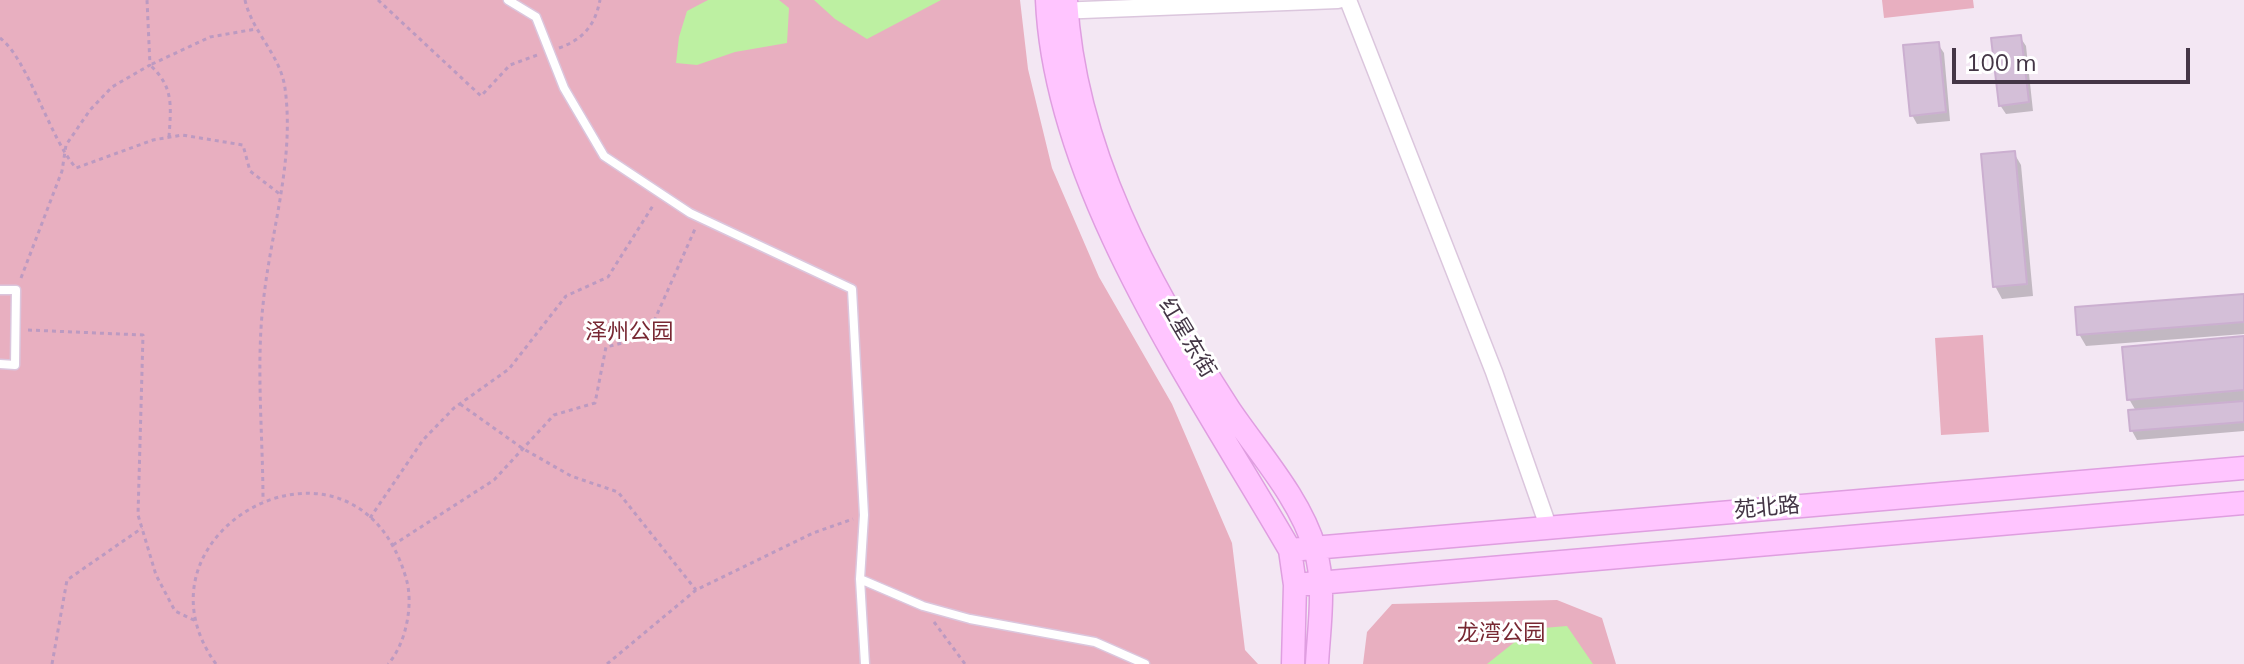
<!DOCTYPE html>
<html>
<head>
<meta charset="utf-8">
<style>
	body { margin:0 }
	#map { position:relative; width:2244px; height:664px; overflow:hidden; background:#f3e7f3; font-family:Mulish,sans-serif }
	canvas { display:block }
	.scale { position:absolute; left:1952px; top:48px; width:238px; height:36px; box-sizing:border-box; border:4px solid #443646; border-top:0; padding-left:10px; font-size:24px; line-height:28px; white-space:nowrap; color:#443646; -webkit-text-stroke:6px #fff; paint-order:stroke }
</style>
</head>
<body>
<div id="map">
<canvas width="2244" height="664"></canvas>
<div class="scale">100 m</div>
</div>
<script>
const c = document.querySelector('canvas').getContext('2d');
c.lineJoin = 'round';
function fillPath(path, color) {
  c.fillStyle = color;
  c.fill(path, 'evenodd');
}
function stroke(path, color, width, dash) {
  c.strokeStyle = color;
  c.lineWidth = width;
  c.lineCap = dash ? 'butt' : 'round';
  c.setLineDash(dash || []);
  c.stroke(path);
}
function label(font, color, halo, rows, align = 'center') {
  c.font = font + ' Mulish,"Noto Sans SC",sans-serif';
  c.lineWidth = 6;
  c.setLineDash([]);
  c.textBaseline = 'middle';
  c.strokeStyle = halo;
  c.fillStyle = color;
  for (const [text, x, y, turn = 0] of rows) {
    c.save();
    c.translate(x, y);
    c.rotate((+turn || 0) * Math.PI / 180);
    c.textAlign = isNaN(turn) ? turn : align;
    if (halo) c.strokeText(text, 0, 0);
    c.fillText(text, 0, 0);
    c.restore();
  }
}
const green = new Path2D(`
	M0 0H1020L1028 69 1052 168 1099 277 1172 404 1232 543 1245 650 1258 664H0Z
	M1882 0H1973L1974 8 1884 18Z
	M1983 335 1989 432 1941 435 1935 338Z
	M1557 600 1602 618 1616 664H1363L1367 632 1392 604Z`);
const water = new Path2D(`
	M708 0H779L789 8 787 43 735 52 697 65 676 63 679 37 687 11Z
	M814 0H941L867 39 835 19Z
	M1567 626 1593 664H1487L1531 629Z`);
const shadow = new Path2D(`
	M2020 37 2026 46 2033 111 2006 114 2000 105Z
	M1938 44 1944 53 1950 121 1917 124 1912 115Z
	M2014 153 2021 165 2033 296 2002 299 1995 286Z
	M2244 296V334L2086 346 2079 334Z
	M2244 338V431L2137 440 2132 431 2136 411 2129 399Z`);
const building = new Path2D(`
	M2021 35 2029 102 1999 106 1991 38Z
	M1939 42 1946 112 1910 116 1903 45Z
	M2015 151 2027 284 1993 287 1981 154Z
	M2244 294V322L2077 335 2075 307Z
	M2244 336V390L2127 400 2122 347Z
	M2244 401V422L2130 431 2128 410Z`);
const path = new Path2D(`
	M245 0C252 32 280 54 285 88 295 162 270 233 263 305 256 367 263 438 263 501
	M378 0 481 96 510 65 540 54
	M0 38C28 59 49 137 76 168L153 140 182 135 243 145 250 171 281 195
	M559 48C584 39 595 25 600 0
	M169 137C171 106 174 87 150 65L210 37 256 29
	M21 278 62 171 66 145 90 110 112 87 150 65 147 0
	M28 330 143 335 138 515 156 575 175 611 198 622
	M460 404 522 448 571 476 618 492 696 590
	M370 518 423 440 454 408 509 369 566 296 608 277 654 204
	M393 545 494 480 554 415 595 403 606 347 647 337 695 229
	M934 622 965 664
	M52 664 67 580 142 528
	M216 664C120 531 355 404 406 578 414 604 406 644 388 664
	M607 664 696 590 813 533 853 519`);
const lane = new Path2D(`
	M508 0 536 17 564 88 604 156 690 213 852 289 864 515 860 579 923 606 970 619 1095 642 1145 664
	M0 290H16L15 365 0 364
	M860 579 865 664`);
const street = new Path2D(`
	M1348 0 1494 372 1548 526
	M1057 11 1338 0`);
const secondary = new Path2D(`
	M1047 0C1055 190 1197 389 1290 550L1295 585 1293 664
	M1066 0C1074 149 1149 286 1229 409 1258 452 1300 498 1315 549 1326 586 1319 626 1317 664
	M1290 550 2244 468
	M1295 585 2244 503`);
const parkNames = [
	["泽州公园",629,332],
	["龙湾公园",1501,633]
];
const streetNames = [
	["红星东街",1187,338,59],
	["苑北路",1767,508,-5]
];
fillPath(green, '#e8afc0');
fillPath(water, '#bdf0a2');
fillPath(shadow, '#0003');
fillPath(building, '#d4bfd8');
stroke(building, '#cbafd0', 2);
stroke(lane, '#dbc6dd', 11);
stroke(street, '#dbc6dd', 19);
stroke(secondary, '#df9ee0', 25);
stroke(path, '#bc9ac1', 3, [4, 4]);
stroke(lane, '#fff', 8);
stroke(street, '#fff', 16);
stroke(secondary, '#ffc5ff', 22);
label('22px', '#782833', '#fff', parkNames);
label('22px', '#443646', '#fff', streetNames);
</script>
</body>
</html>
